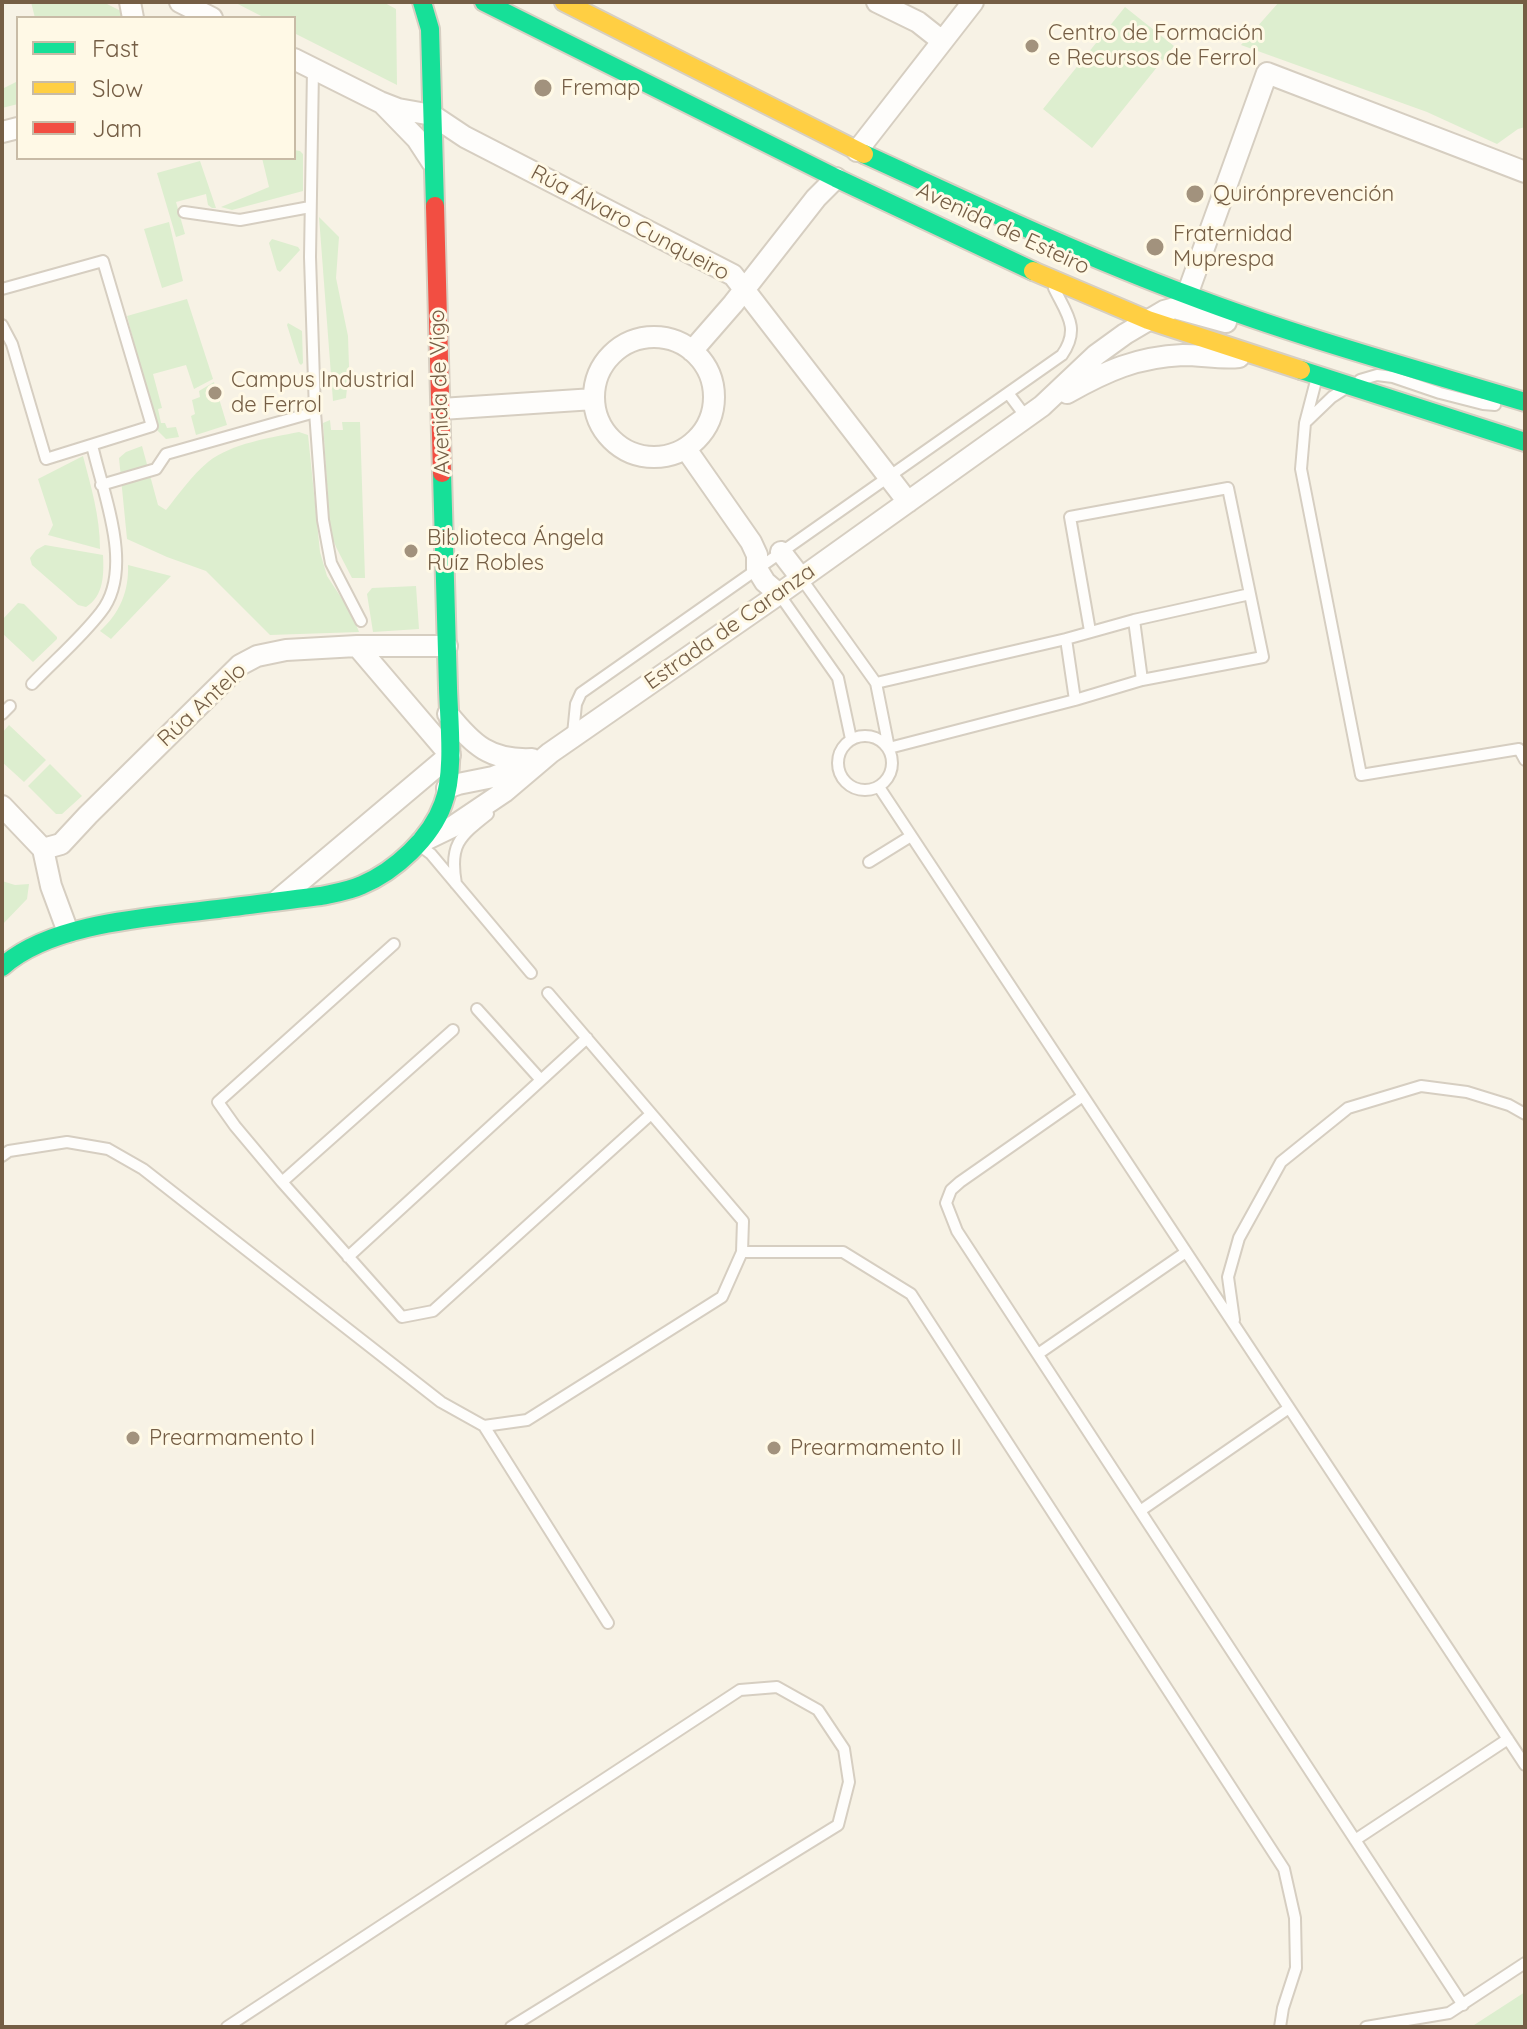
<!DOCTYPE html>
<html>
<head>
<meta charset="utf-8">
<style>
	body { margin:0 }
	#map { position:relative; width:1527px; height:2029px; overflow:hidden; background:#f7f2e5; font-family:Quicksand,sans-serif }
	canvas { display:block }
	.frame { position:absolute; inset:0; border:4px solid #755e45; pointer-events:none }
	.legend { position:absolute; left:16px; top:16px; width:280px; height:144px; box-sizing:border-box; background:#fff9e6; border:2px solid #c8bba6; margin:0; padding:10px 14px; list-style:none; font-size:24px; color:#755e45 }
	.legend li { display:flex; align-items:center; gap:16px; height:40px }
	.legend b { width:40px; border:2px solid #c8bba6 }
</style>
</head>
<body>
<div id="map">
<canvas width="1527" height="2029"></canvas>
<div class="frame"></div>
<ul class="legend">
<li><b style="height:10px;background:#16e098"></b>Fast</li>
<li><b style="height:10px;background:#ffcf43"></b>Slow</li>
<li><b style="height:10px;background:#f24e42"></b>Jam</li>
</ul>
</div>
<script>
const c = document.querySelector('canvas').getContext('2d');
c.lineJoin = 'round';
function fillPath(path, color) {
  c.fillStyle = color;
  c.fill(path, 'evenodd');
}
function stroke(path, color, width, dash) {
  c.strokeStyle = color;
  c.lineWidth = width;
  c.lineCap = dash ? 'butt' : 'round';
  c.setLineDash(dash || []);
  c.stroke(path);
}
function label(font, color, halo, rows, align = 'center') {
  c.font = font + ' Quicksand,sans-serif';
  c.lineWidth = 6;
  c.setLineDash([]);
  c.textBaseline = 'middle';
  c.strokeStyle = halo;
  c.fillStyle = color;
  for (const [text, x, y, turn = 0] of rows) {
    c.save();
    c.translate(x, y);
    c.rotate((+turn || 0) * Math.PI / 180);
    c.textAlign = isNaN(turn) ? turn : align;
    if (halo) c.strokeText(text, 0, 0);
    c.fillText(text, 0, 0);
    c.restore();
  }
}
const green = new Path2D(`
	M31 2H103L121 11 122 18H35Z
	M234 2H383L396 9 397 85 294 33V18H265Z
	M1279 2H1525V127L1518 129 1497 144 1427 112 1241 45Z
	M1125 7 1174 46 1092 148 1043 109Z
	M18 81V104L2 108V89Z
	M294 150 300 151 303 154V191L232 210 221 207 269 187 262 158H294Z
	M200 161 216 208H212L208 205 206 194 176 202 185 234 176 237 157 173Z
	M319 217 339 237 336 278 348 336 349 367 346 398 333 401Z
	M169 222 183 281 162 288 144 229Z
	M272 239 298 247 300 250 280 272 277 270 269 243Z
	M187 299 213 379 194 389 186 365 153 374 162 408 158 409 161 423H165L167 428 176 427 179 437 166 439 157 430 127 316Z
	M288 323 302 331 303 363 301 365 299 363 287 325Z
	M214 382 227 425 196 435 191 416 195 414 192 400 200 397 199 391Z
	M330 420 331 430H343L342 422H360L365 578H352L336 547 330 531 323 423Z
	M299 432 308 435 320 552 327 576 352 614 359 632 270 635 206 571 167 557 127 539 119 458 126 452 142 446 158 505 166 510C179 494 192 475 208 462 232 443 270 438 299 432Z
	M83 456C91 487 100 516 100 549L48 535 53 525 38 479Z
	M45 545 103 555C104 574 104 596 86 607L78 605 32 565 30 558 36 550Z
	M128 565 171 576 111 639 100 631C120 613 129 591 128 565Z
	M416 586 419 629 373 632 367 594 372 588Z
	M18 603 24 604 57 637V639L33 662 2 633V620Z
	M9 725 46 760 24 782 2 762V733Z
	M50 764 82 796 62 814H56L28 786Z
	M2 881 15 885 29 884 27 899 2 925Z
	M1525 1992V2027H1471Z`);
const lane = new Path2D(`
	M184 212 240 220 310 207
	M2 289 103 261 152 426 46 459 12 344 2 325
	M1317 377 1305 423 1301 469 1361 775 1519 749 1525 760
	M1360 380 1377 375 1393 377 1440 393 1483 404 1495 405
	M1008 393 1026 417
	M315 412 323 520 331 563 361 621
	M1307 421 1332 397 1346 388
	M101 485 156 469 166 454 315 412 310 257 313 69
	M801 578 876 683 889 748 1075 700 1142 680 1263 657 1228 488 1070 517 1090 631
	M779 594 838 678 851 739
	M1134 620 1142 680
	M1066 639 1075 700
	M876 683 1066 639 1134 620 1250 594
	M32 684C55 660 81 638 101 612 135 569 103 494 92 445
	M2 714 10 706
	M573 734 576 704 581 693 1062 355C1081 328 1066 313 1054 288
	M838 763a27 27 0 1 1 54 0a27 27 0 1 1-54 0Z
	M879 787 1525 1765
	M419 845 431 854 531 973
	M869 862 911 836
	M456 884C449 845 459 837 488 814
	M394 944 218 1102 235 1126 282 1182 402 1317 433 1311 651 1114
	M548 993 743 1221 742 1252H843L911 1294 1284 1869 1295 1918 1296 1968 1283 2008 1280 2027
	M477 1009 541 1080
	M1083 1096 960 1182 951 1190 946 1203 957 1231 1463 2005
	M2 1156 9 1151 67 1142 108 1149 143 1169 441 1402 484 1426 527 1420 722 1297 742 1252
	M282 1182 453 1030
	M348 1257 587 1038
	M1234 1320 1228 1277 1239 1238 1281 1162 1348 1108 1421 1086 1467 1092 1509 1105 1525 1114
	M1038 1354 1186 1252
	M484 1426 608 1623
	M1140 1511 1289 1408
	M1355 1840 1508 1739
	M227 2027 740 1690 777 1687 818 1710 844 1749 849 1782 838 1825 511 2027
	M1366 2027 1449 2013 1525 1963`);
const street = new Path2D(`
	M130 2 133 18
	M180 2 212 18
	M877 2 918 22 942 41
	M294 59 380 102 398 109 432 115 465 137 733 275 908 502
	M383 104 417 139 432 162
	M2 132 18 128
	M857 151 973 2
	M1187 295 1267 73 1525 172
	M594 397a60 60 0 1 1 120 0a60 60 0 1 1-120 0Z
	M692 351 733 304 816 198 836 178
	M1067 393C1106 371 1137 357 1183 355 1202 355 1221 359 1239 357
	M441 409 594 399
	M686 449 751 542 757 555V569L765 582 779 594
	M781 552 801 578
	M448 714C473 745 490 761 532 759
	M447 788 458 784 493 777 528 763
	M2 806 43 849 51 886 68 932
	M421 842 452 827 504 792 550 753 779 594 1042 406 1096 355 1125 334 1164 311 1175 308 1226 322
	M43 849 61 844 88 815 240 665 257 656 286 650 357 646H447
	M278 900 450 755 357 646`);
const fast = new Path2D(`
	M422 2 430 29 435 206
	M484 2 836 178 1033 271
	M864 154C971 203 1078 254 1188 295 1298 337 1412 368 1525 402
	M1301 370 1525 442
	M2 967C51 922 154 917 218 909 252 905 286 900 321 896 335 893 349 891 362 885 395 871 431 838 443 804 455 773 449 722 448 688 446 617 444 545 442 473`);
const slow = new Path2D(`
	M564 2 864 154
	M1033 271 1148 320 1301 370`);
const jam = new Path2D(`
	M435 206 442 473`);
const markers = [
	[1032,46,8,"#a2927d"],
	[543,88,10,"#a2927d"],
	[1195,194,10,"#a2927d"],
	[1155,247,10,"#a2927d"],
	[215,393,8,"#a2927d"],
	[411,551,8,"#a2927d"],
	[133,1438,8,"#a2927d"],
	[774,1448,8,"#a2927d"]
];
const poiNames = [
	["Centro de Formación",1048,33],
	["e Recursos de Ferrol",1048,58],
	["Fremap",561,88],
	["Quirónprevención",1213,194],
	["Fraternidad",1173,234],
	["Muprespa",1173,259],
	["Campus Industrial",231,380],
	["de Ferrol",231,405],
	["Biblioteca Ángela",427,538],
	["Ruíz Robles",427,563],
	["Prearmamento I",149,1438],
	["Prearmamento II",790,1448]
];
const streetNames = [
	["Rúa Álvaro Cunqueiro",630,223,28],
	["Avenida de Esteiro",1003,229,25],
	["Avenida de Vigo",440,392,-92],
	["Estrada de Caranza",730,627,-35],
	["Rúa Antelo",202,705,-43]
];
fillPath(green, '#ddeecf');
stroke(lane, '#d6cec1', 14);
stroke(street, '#d6cec1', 24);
stroke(fast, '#d7cfc2', 22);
stroke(slow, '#d7cfc2', 22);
stroke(jam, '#d7cfc2', 22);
stroke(lane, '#fefdfb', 10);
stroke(street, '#fefdfb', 20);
stroke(fast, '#16e098', 18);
stroke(slow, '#ffcf43', 18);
stroke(jam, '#f24e42', 18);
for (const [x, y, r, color] of markers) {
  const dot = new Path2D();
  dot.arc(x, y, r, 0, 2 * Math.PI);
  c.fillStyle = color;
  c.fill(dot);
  stroke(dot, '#fff9e6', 3);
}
label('22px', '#755e45', '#fff9e6', poiNames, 'left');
label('22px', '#755e45', '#fff9e6', streetNames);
</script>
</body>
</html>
